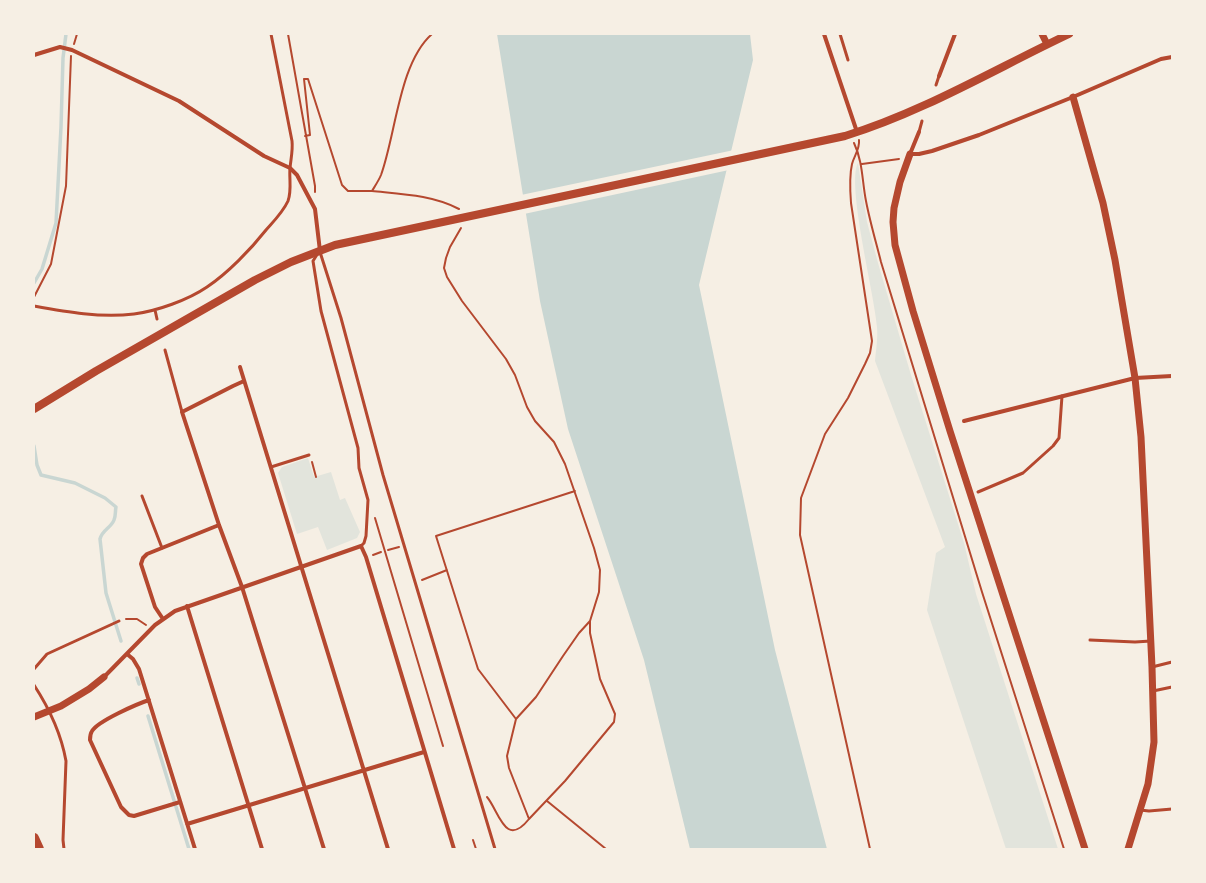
<!DOCTYPE html>
<html>
<head>
<meta charset="utf-8">
<style>
	body { margin:0 }
	#map { position:relative; width:1206px; height:883px; overflow:hidden; background:#f6efe4; font-family:Commissioner,sans-serif }
	canvas { display:block }
	.frame { position:absolute; inset:0; border:35px solid #f6efe4; pointer-events:none }
</style>
</head>
<body>
<div id="map">
<canvas width="1206" height="883"></canvas>
<div class="frame"></div>
</div>
<script>
const c = document.querySelector('canvas').getContext('2d');
c.lineJoin = 'round';
function fillPath(path, color) {
  c.fillStyle = color;
  c.fill(path, 'evenodd');
}
function stroke(path, color, width, dash) {
  c.strokeStyle = color;
  c.lineWidth = width;
  c.lineCap = dash ? 'butt' : 'round';
  c.setLineDash(dash || []);
  c.stroke(path);
}
const green = new Path2D(`
	M858 163 867 222 878 263 911 375 964 543 976 594 1058 849H1006L927 610 936 553 945 547 875 361C876 350 878 338 877 327 875 296 846 184 858 163Z
	M308 458 314 477 331 472 340 500 345 498 360 532 357 538 327 550 318 527 297 534 278 473 282 467Z`);
const water = new Path2D(`
	M497 34H750L753 60 699 285 775 650 827 849H690L644 660 568 429 540 301Z`);
const pier = new Path2D(`
	M734 150 729 170 524 214 521 195Z`);
const stream = new Path2D(`
	M34 283 42 269 56 223 61 127 63 58 66 34
	M34 446 37 465 41 475 75 483 105 498 116 507C115 511 116 516 114 520 111 528 102 530 100 539L106 593 121 641
	M137 678 139 684
	M148 716 189 849`);
const path = new Path2D(`
	M288 34 315 186V192
	M74 44 77 34
	M305 136 310 135 304 79H308L342 185 348 191H372C375 186 379 180 381 175 396 134 399 63 432 34
	M859 140C860 149 854 156 852 164 849 177 850 190 851 203L872 341 870 353 865 364 848 398 825 434 801 498 800 535 870 849
	M854 143C863 162 862 181 866 201 870 222 876 242 881 262L982 592 1064 849
	M862 164 899 159
	M372 191C401 194 433 195 459 209
	M461 228 450 247 446 258 444 268 447 277 462 301 506 359 515 375 527 407 535 421 554 442 565 464 594 548 600 570 599 592 590 621V633L600 679 615 714 614 722 565 781 529 819
	M34 297 51 264 66 186 71 56
	M312 462 316 477
	M375 518 443 746
	M388 550 399 547
	M373 555 381 552
	M422 580 447 570
	M126 619H137L146 625
	M516 719 478 669 436 536 575 491
	M487 797C499 811 505 849 529 819L509 768 507 756 516 719 536 697 563 656 579 633 590 621
	M547 801 606 849
	M473 840 476 849`);
const service = new Path2D(`
	M840 34 848 60
	M936 85 939 76
	M919 132 922 121
	M320 252 341 318 383 475 495 849
	M318 253 313 261 321 311 358 448 359 468 368 500 366 536 364 543 361 546
	M34 306C67 312 100 318 134 314 157 311 188 300 207 287 228 273 251 249 266 230 274 221 283 212 288 201 292 190 289 179 290 168 291 158 293 150 292 141L271 34
	M155 310 157 319
	M165 350 182 412
	M271 467 309 455
	M978 492 1023 473 1053 446 1059 438 1062 396
	M142 496 162 548
	M1090 640 1135 642 1151 641
	M1152 667 1172 662
	M34 669 47 654 119 621
	M34 685C49 708 61 733 66 761L63 840 64 849
	M1153 691 1172 687
	M1140 810 1149 811 1172 809`);
const minor = new Path2D(`
	M824 34 857 132
	M34 55 60 47 72 50 179 101 264 156 290 168 297 175 315 209 320 251
	M939 76 955 34
	M919 132 910 154H919L932 151 979 135 1073 97 1161 59 1172 57
	M240 367 388 849
	M244 381 233 386 182 412 219 525 242 587 324 849
	M964 421 1135 378 1172 376
	M187 606 262 849
	M163 619 155 607 141 564 143 558 147 554 219 525
	M127 654 133 659 139 669 195 849
	M104 677 155 625 175 611 361 546 366 557 454 849
	M149 700C137 704 98 721 92 731 90 734 90 737 90 740L121 807 129 815 134 816 180 802
	M187 824 424 752`);
const tertiary = new Path2D(`
	M1042 34 1047 44
	M1073 97 1103 203 1115 260 1135 378 1141 437 1152 667 1154 742 1148 784 1128 849
	M910 154 900 182 894 208 893 222 895 245 913 311 950 431 1085 849
	M34 717 61 706 89 689 104 677`);
const secondary = new Path2D(`
	M34 409 96 371 255 280 291 262 335 245 845 136C923 112 995 69 1069 34`);
const primary = new Path2D(`
	M34 838 39 849`);
fillPath(green, '#e2e4dc');
fillPath(water, '#c9d6d2');
fillPath(pier, '#f6efe4');
stroke(stream, '#c9d6d2', 3.5);
stroke(path, '#b5482f', 2);
stroke(service, '#b5482f', 3);
stroke(minor, '#b5482f', 4);
stroke(tertiary, '#b5482f', 7);
stroke(secondary, '#b5482f', 8);
stroke(primary, '#b5482f', 10);
</script>
</body>
</html>
